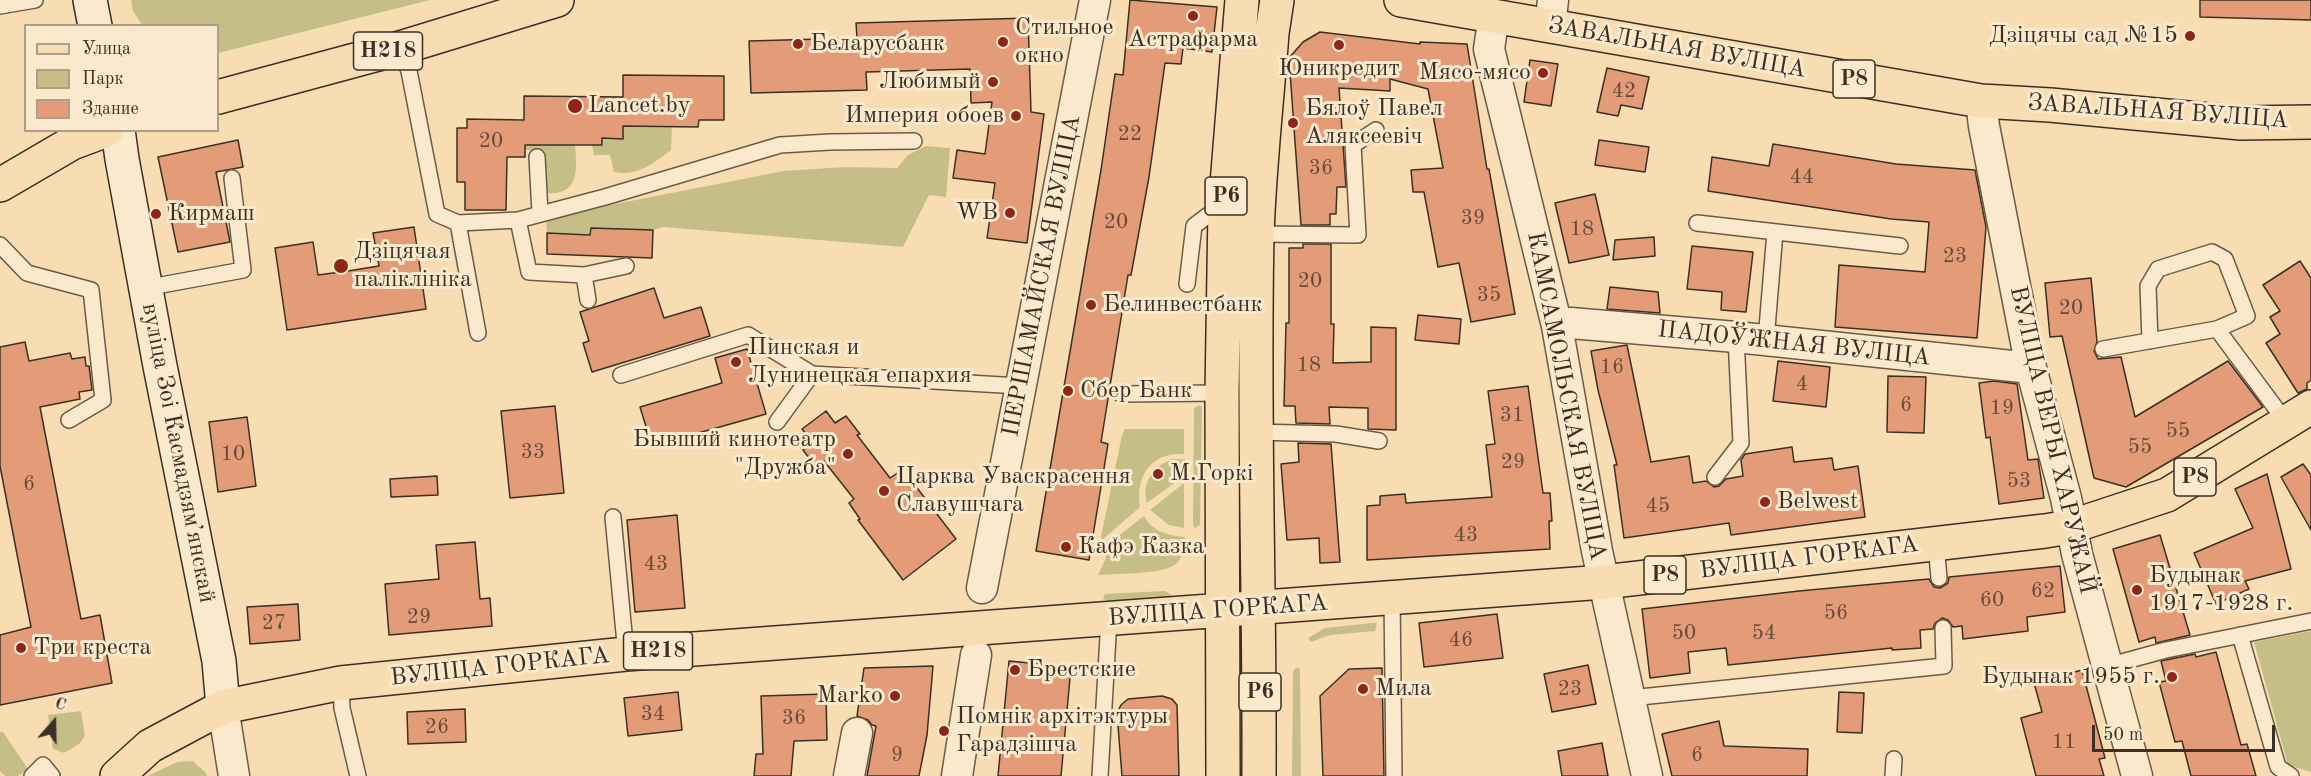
<!DOCTYPE html>
<html>
<head>
<meta charset="utf-8">
<style>
	body { margin:0 }
	#map { position:relative; width:2311px; height:776px; overflow:hidden; background:#f9ddb2; font-family:"Old Standard TT",serif }
	canvas { display:block }
	.legend { position:absolute; left:24px; top:24px; width:195px; height:108px; box-sizing:border-box; background:#fbe9cd; border:2px solid #ae9f8a; margin:0; padding:8px 10px; list-style:none; font-size:18px; color:#3a3026 }
	.legend li { display:flex; align-items:center; gap:12px; height:30px }
	.legend b { width:30px; border:2px solid #ae9f8a }
	.north { position:absolute; left:24px; top:692px; width:60px; height:60px; -webkit-text-stroke:4px #fbe9cd; paint-order:stroke; rotate:20deg; font-size:16px; font-weight:700; line-height:24px; text-align:center; color:#3a3026 }
	.north::after { content:''; display:block; margin:auto; width:21px; height:27px; background:#3a3026; clip-path:polygon(50% 0,100% 100%,50% 72%,0 100%) }
	.scale { position:absolute; left:2092px; top:725px; width:183px; height:27px; box-sizing:border-box; border:3px solid #3a3026; border-top:0; padding-left:8px; font-size:18px; line-height:21px; white-space:nowrap; color:#3a3026; -webkit-text-stroke:4px #fbe9cd; paint-order:stroke }
</style>
</head>
<body>
<div id="map">
<canvas width="2311" height="776"></canvas>
<ul class="legend">
<li><b style="height:8px;background:#f9ddb2"></b>Улица</li>
<li><b style="height:16px;background:#c5bf87"></b>Парк</li>
<li><b style="height:16px;background:#e49c78"></b>Здание</li>
</ul>
<div class="north">С</div>
<div class="scale">50 m</div>
</div>
<script>
const c = document.querySelector('canvas').getContext('2d');
c.lineJoin = 'round';
function fillPath(path, color) {
  c.fillStyle = color;
  c.fill(path, 'evenodd');
}
function stroke(path, color, width, dash) {
  c.strokeStyle = color;
  c.lineWidth = width;
  c.lineCap = dash ? 'butt' : 'round';
  c.setLineDash(dash || []);
  c.stroke(path);
}
function label(font, color, halo, rows, align = 'center') {
  c.font = font + ' "Old Standard TT",serif';
  c.lineWidth = 6;
  c.setLineDash([]);
  c.textBaseline = 'middle';
  c.strokeStyle = halo;
  c.fillStyle = color;
  for (const [text, x, y, turn = 0] of rows) {
    c.save();
    c.translate(x, y);
    c.rotate((+turn || 0) * Math.PI / 180);
    c.textAlign = isNaN(turn) ? turn : align;
    if (halo) c.strokeText(text, 0, 0);
    c.fillText(text, 0, 0);
    c.restore();
  }
}
const green = new Path2D(`
	M131 0H430L218 53V26L142 25 133 11Z
	M623 117 672 126 671 150C654 163 637 177 614 172L610 155H594L592 145 602 138 623 139Z
	M525 137 575 144C577 169 580 196 546 193L545 151 525 150Z
	M926 146 950 148 946 197 929 195 903 247 663 227 653 230 591 228 590 235 547 233 546 222 574 212 784 171 845 167 897 168 908 155Z
	M1200 405 1202 407 1200 525 1195 528 1193 525 1194 408Z
	M1125 429H1184V454C1151 452 1135 476 1140 507L1102 540 1101 537 1122 435Z
	M1172 459H1185L1184 476 1147 503C1141 483 1153 467 1172 459Z
	M1184 483V528L1169 525 1150 510Z
	M1144 516C1153 532 1167 535 1185 537 1185 548 1183 560 1173 566 1156 575 1118 573 1098 575L1106 558 1104 547Z
	M1165 591 1173 596 1169 599 1109 601 1103 599 1105 594Z
	M1372 623H1377L1375 631 1330 635 1311 642 1308 638 1325 628Z
	M2311 631V772L2288 765 2254 642Z
	M1295 668H1299L1300 672 1301 776H1292L1293 672Z
	M1236 670H1244L1243 776H1235Z
	M81 711 85 736 79 744 64 753 53 749 48 715Z
	M0 732H3L28 769 18 776H5L0 771Z
	M193 761 206 773 207 776H148L177 762Z`);
const building = new Path2D(`
	M1130 0 1217 7 1212 52 1183 48 1181 64 1165 63 1149 177 1131 275H1128L1101 442 1108 444 1089 560 1036 551 1101 170 1115 74 1123 75Z
	M2200 0H2311V20L2200 17Z
	M1028 18 1031 112 1044 114 1027 243 987 238 995 183 953 178 957 150 985 154 992 102 971 103 970 69 866 72 867 90 751 93 749 41 857 38 856 23Z
	M1320 32 1420 44V42L1467 44 1487 169H1489L1515 314 1471 322 1459 263 1438 267 1424 192H1413L1411 170 1443 168 1428 89 1390 79V91L1339 88 1346 187H1337L1336 214H1330V225H1301L1289 58 1303 42Z
	M1530 60 1558 64 1551 106 1524 102Z
	M1607 68 1649 77 1642 109 1621 105 1618 116 1597 112Z
	M623 75 724 76V120H699L698 127 623 126V139L602 138V145H525V157H507L506 210H465V182H457V128H467V119L524 120V96L623 97Z
	M238 140 243 167 216 172 230 242 178 252 158 157Z
	M1599 140 1649 147 1645 172 1595 165Z
	M1773 144 1896 164 1975 170 1986 227 1977 338 1835 327 1839 265 1925 272 1929 222 1891 219 1708 191 1712 157 1769 166Z
	M1595 194 1609 255 1569 263 1555 203Z
	M414 227 426 309 287 330 275 248 313 242 318 275 348 271 379 266 373 233Z
	M591 228 653 230 652 258 547 254V233L590 235Z
	M1654 237 1655 256 1613 260 1615 240Z
	M1303 244H1331V324H1334L1333 363 1371 362V327L1396 328V430L1368 429V408L1329 407 1330 424 1296 423 1295 406H1284L1286 323H1289V248H1303Z
	M1692 246 1753 252 1746 312 1721 310 1722 292 1687 289Z
	M2300 261 2311 278V380L2307 383V389L2298 393 2266 343 2280 334 2270 317 2280 311 2263 285Z
	M2091 278 2097 342 2094 351 2098 359 2121 357 2135 417 2228 361 2263 407 2126 487 2094 478 2062 336 2050 337 2045 283Z
	M1610 287 1658 292 1660 313 1607 309Z
	M654 288 664 318 701 307 710 336 592 372 583 343 589 341 580 312Z
	M1418 315 1461 319 1459 344 1415 340Z
	M25 342 29 361 70 353 72 359 85 357 86 366H89L92 390 79 392 80 399 40 407 81 619 100 615 112 683 0 705V635L31 627 0 466V347Z
	M1627 345 1651 462 1689 456 1693 483 1706 481 1714 487 1719 486 1726 479 1743 476 1741 460 1745 454 1792 447 1794 462 1832 458 1834 470 1858 466 1865 517 1731 535 1729 523 1624 538 1614 465H1617L1598 390 1591 351Z
	M747 349 766 414 652 446 640 407 722 383 715 358Z
	M1778 361 1830 367 1826 407 1773 401Z
	M1888 376 1926 377 1924 433 1887 432Z
	M1994 381 2017 384 2028 460 2038 459 2044 498 1999 504 1990 437 1986 438 1979 383Z
	M1528 386 1543 493H1550L1552 521H1549L1550 549 1367 560V506L1380 505V496L1405 494 1406 503 1492 497 1486 445 1495 444 1488 391Z
	M555 406 564 493 510 498 501 411Z
	M826 411 835 423 846 416 860 434 857 435 890 478 899 472 907 483 911 480 956 539 903 580 858 520 860 519 849 503 854 499 824 461 816 467 803 450 813 443 802 429Z
	M247 417 256 486 218 492 209 422Z
	M1298 443 1331 444 1340 562 1320 563 1319 538 1287 540 1281 464 1299 462Z
	M2303 464 2311 475V530L2281 477Z
	M2267 474 2291 569 2245 581 2249 589 2216 604 2194 553 2253 528 2235 489Z
	M437 476 438 495 391 497 390 479Z
	M677 515 685 608 635 612 627 520Z
	M2160 535 2190 635 2156 643 2155 637 2139 642 2113 549Z
	M475 542 480 599 490 598 492 626 389 635 385 584 439 579 436 545Z
	M2060 566 2065 612 2027 617 2028 631 1963 639 1962 626 1953 627 1948 620 1942 618 1935 623 1933 629 1920 630 1921 648 1892 650V648L1728 665 1726 648 1688 652 1690 673 1650 678 1642 609 1799 591 1929 579 1934 587 1940 588 1948 583 1949 577Z
	M298 604 300 640 250 644 247 607Z
	M1497 614 1503 658 1424 667 1419 623Z
	M2216 652 2241 745 2247 744 2256 776H2191L2182 741 2175 742 2159 682 2166 681 2161 661 2195 654 2196 657Z
	M1009 661 1071 667 1061 776H998Z
	M1588 665 1596 704 1552 712 1544 674Z
	M933 666 927 735 919 776H867L876 726 872 725 868 720 857 716 864 668Z
	M1382 668 1384 776H1323L1320 696 1349 669Z
	M2082 670 2105 758 2099 759 2104 776H2036L2021 718 2042 712 2034 683Z
	M678 692 682 730 628 736 624 698Z
	M1839 692 1864 693 1862 733 1837 732Z
	M826 694 827 740 794 741 791 776H754L756 754H763L761 696Z
	M1162 696 1172 699 1177 705 1179 776H1122L1117 713 1121 705 1128 699Z
	M465 709 466 742 408 744 407 712Z
	M1719 721 1724 746 1808 749 1807 776H1672L1662 734Z
	M1602 743 1608 776H1562L1558 751Z`);
const lane = new Path2D(`
	M0 6 35 0
	M400 48 409 71 437 214 458 223 518 220 605 197 780 145 830 142 914 141
	M537 157 540 213
	M518 220 529 272 584 275 626 266
	M458 223 478 333
	M1697 223 1900 246
	M1257 234 1358 235 1353 145 1376 130
	M0 245 27 273 91 290 103 400 69 420
	M584 275 588 300
	M1187 284 1194 226 1207 216 1225 209
	M145 288 243 270 232 178
	M1766 340 1775 232
	M2150 341 2148 286 2158 269 2212 252 2225 259 2247 316 2217 329
	M2103 349 2217 329 2286 422
	M621 375 748 335 812 374 1020 386
	M1121 394 1222 393
	M777 422 812 374
	M1255 432 1336 434 1379 441
	M1715 477 1741 443 1736 337
	M613 517 626 654
	M1936 544 1939 578
	M1392 596 1394 776
	M2240 635 2278 767 2291 776
	M2107 666 2166 650 2311 621
	M341 683 342 708 358 776
	M1630 698 1944 666 1943 628
	M32 776 43 765 52 776
	M1100 776 1109 619
	M1893 776 1894 759`);
const street = new Path2D(`
	M1494 16 1489 49 1557 326 1597 551 1647 776
	M1550 26 1553 0
	M1981 101 1984 126 2031 368 2066 498 2077 554 2137 776
	M1557 326 1571 323 1736 337 2031 368
	M982 588 1095 0
	M223 707 234 776
	M849 776 857 733
	M957 776 976 655`);
const secondary = new Path2D(`
	M90 0 95 26
	M118 130 122 159 160 366 219 661 223 707`);
const primary = new Path2D(`
	M1401 0 1981 101 2050 105 2241 123 2311 122
	M218 97 400 48 557 0
	M0 185 72 143 107 130
	M117 776 150 746 223 707 341 683 626 654 1604 582 2045 531 2070 527 2167 495 2311 407
	M1223 776 1222 393 1225 209 1242 0
	M1259 776C1260 596 1253 416 1257 236 1259 169 1267 101 1272 33L1277 0`);
const markers = [
	[1193,16,6,"#8f2418"],
	[2190,36,6,"#8f2418"],
	[1003,42,6,"#8f2418"],
	[798,44,6,"#8f2418"],
	[1339,45,6,"#8f2418"],
	[1543,73,6,"#8f2418"],
	[993,82,6,"#8f2418"],
	[575,106,8,"#8f2418"],
	[1016,116,6,"#8f2418"],
	[1293,123,6,"#8f2418"],
	[1010,213,6,"#8f2418"],
	[156,214,6,"#8f2418"],
	[341,266,8,"#8f2418"],
	[1091,305,6,"#8f2418"],
	[736,362,6,"#8f2418"],
	[1068,391,6,"#8f2418"],
	[848,454,6,"#8f2418"],
	[1158,474,6,"#8f2418"],
	[884,491,6,"#8f2418"],
	[1765,502,6,"#8f2418"],
	[1066,547,6,"#8f2418"],
	[2137,590,6,"#8f2418"],
	[21,648,6,"#8f2418"],
	[1015,670,6,"#8f2418"],
	[2172,677,6,"#8f2418"],
	[1363,689,6,"#8f2418"],
	[895,696,6,"#8f2418"],
	[944,731,6,"#8f2418"]
];
const numberNames = [
	["42",1624,91],
	["22",1130,134],
	["20",491,141],
	["36",1321,168],
	["44",1802,177],
	["39",1473,218],
	["20",1116,222],
	["18",1582,229],
	["23",1955,256],
	["20",1310,281],
	["35",1489,295],
	["20",2071,308],
	["18",1309,365],
	["16",1612,367],
	["4",1802,384],
	["6",1906,405],
	["19",2002,408],
	["31",1512,415],
	["55",2178,431],
	["55",2140,447],
	["33",533,452],
	["10",233,454],
	["29",1513,462],
	["53",2019,481],
	["6",29,484],
	["45",1658,506],
	["43",1466,535],
	["43",656,564],
	["62",2043,591],
	["60",1992,600],
	["56",1836,613],
	["29",419,617],
	["27",274,623],
	["50",1684,633],
	["54",1764,633],
	["46",1461,640],
	["23",1570,689],
	["34",653,714],
	["36",794,718],
	["26",437,727],
	["11",2064,742],
	["9",897,755],
	["6",1697,755]
];
const shields = [
	[388,51,69],
	[1854,79,42],
	[1226,196,42],
	[2195,477,42],
	[1665,575,42],
	[658,651,69],
	[1260,692,42]
];
const shieldNames = [
	["Н218",388,51],
	["Р8",1854,79],
	["Р6",1226,196],
	["Р8",2195,477],
	["Р8",1665,575],
	["Н218",658,651],
	["Р6",1260,692]
];
const poiNames = [
	["Стильное",1015,28],
	["окно",1015,56],
	["Дзіцячы сад №15",2178,36,"right"],
	["Астрафарма",1193,40,"center"],
	["Беларусбанк",810,44],
	["Юникредит",1339,69,"center"],
	["Мясо-мясо",1531,73,"right"],
	["Любимый",981,82,"right"],
	["Lancet.by",588,106],
	["Бялоў Павел",1305,109],
	["Аляксеевіч",1305,137],
	["Империя обоев",1004,116,"right"],
	["WB",998,213,"right"],
	["Кирмаш",168,214],
	["Дзіцячая",354,252],
	["паліклініка",354,280],
	["Белинвестбанк",1103,305],
	["Пинская и",748,348],
	["Лунинецкая епархия",748,376],
	["Сбер Банк",1080,391],
	["Бывший кинотеатр",836,440,"right"],
	["\"Дружба\"",836,468,"right"],
	["М.Горкі",1170,474],
	["Царква Уваскрасення",896,477],
	["Славушчага",896,505],
	["Belwest",1777,502],
	["Кафэ Казка",1078,547],
	["Будынак",2149,576],
	["1917-1928 г.",2149,604],
	["Три креста",33,648],
	["Брестские",1027,670],
	["Будынак 1955 г.",2160,677,"right"],
	["Мила",1375,689],
	["Marko",883,696,"right"],
	["Помнік архітэктуры",956,717],
	["Гарадзішча",956,745]
];
const streetNames = [
	["ЗАВАЛЬНАЯ ВУЛІЦА",1677,48,10],
	["ЗАВАЛЬНАЯ ВУЛІЦА",2158,112,4],
	["ПЕРШАМАЙСКАЯ ВУЛІЦА",1042,276,-79],
	["ПАДОЎЖНАЯ ВУЛІЦА",1794,344,6],
	["КАМСАМОЛЬСКАЯ ВУЛІЦА",1566,396,79],
	["ВУЛІЦА ВЕРЫ ХАРУЖАЙ",2052,440,77],
	["вуліца Зоі Касмадзямʼянскай",178,453,79],
	["ВУЛІЦА ГОРКАГА",1809,558,-7],
	["ВУЛІЦА ГОРКАГА",1218,611,-4],
	["ВУЛІЦА ГОРКАГА",500,667,-6]
];
fillPath(green, '#c5bf87');
fillPath(building, '#e49c78');
stroke(building, '#3a3026', 1.5);
stroke(lane, '#6a5b49', 18);
stroke(street, '#6a5b49', 33);
stroke(secondary, '#3a3026', 36);
stroke(primary, '#3a3026', 36);
stroke(lane, '#fbe9cd', 15);
stroke(street, '#fbe9cd', 30);
stroke(secondary, '#fbe9cd', 33);
stroke(primary, '#f9ddb2', 33);
for (const [x, y, r, color] of markers) {
  const dot = new Path2D();
  dot.arc(x, y, r, 0, 2 * Math.PI);
  c.fillStyle = color;
  c.fill(dot);
  stroke(dot, '#fbe9cd', 2);
}
label('21px', '#644b3a', null, numberNames);
for (const [x, y, w] of shields) {
  const box = new Path2D();
  box.roundRect(x - w / 2, y - 19, w, 38, 4.5);
  c.fillStyle = '#fbe9cd';
  c.fill(box);
  stroke(box, '#3a3026', 1.5);
}
label('bold 22px', '#3a3026', null, shieldNames);
label('24px', '#3a3026', '#fbe9cd', poiNames, 'left');
label('24px', '#3a3026', '#fbe9cd', streetNames);
</script>
</body>
</html>
